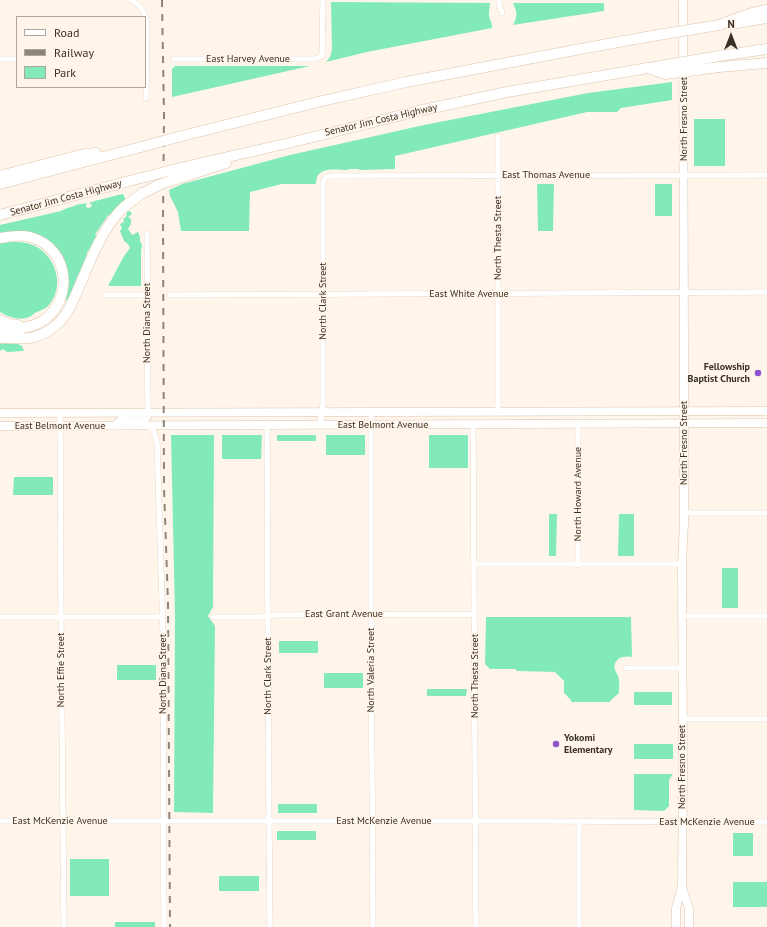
<!DOCTYPE html>
<html>
<head>
<meta charset="utf-8">
<style>
	body { margin:0 }
	#map { position:relative; width:767px; height:927px; overflow:hidden; background:#fff5ea; font-family:"PT Sans",sans-serif }
	canvas { display:block }
	.legend { position:absolute; left:16px; top:16px; width:130px; height:72px; box-sizing:border-box; background:#fff5ea; border:1px solid #b0a69b; margin:0; padding:5px 7px; list-style:none; font-size:12px; color:#393025 }
	.legend li { display:flex; align-items:center; gap:8px; height:20px }
	.legend b { width:20px; border:1px solid #b0a69b }
	.north { position:absolute; left:711px; top:16px; width:40px; height:40px; -webkit-text-stroke:3px #fff5ea; paint-order:stroke; rotate:0deg; font-size:11px; font-weight:700; line-height:16px; text-align:center; color:#393025 }
	.north::after { content:''; display:block; margin:auto; width:14px; height:18px; background:#393025; clip-path:polygon(50% 0,100% 100%,50% 72%,0 100%) }
</style>
</head>
<body>
<div id="map">
<canvas width="767" height="927"></canvas>
<ul class="legend">
<li><b style="height:5px;background:#fff"></b>Road</li>
<li><b style="height:5px;background:#8e857a"></b>Railway</li>
<li><b style="height:11px;background:#82eaba"></b>Park</li>
</ul>
<div class="north">N</div>
</div>
<script>
const c = document.querySelector('canvas').getContext('2d');
c.lineJoin = 'round';
function fillPath(path, color) {
  c.fillStyle = color;
  c.fill(path, 'evenodd');
}
function stroke(path, color, width, dash) {
  c.strokeStyle = color;
  c.lineWidth = width;
  c.lineCap = dash ? 'butt' : 'round';
  c.setLineDash(dash || []);
  c.stroke(path);
}
function label(font, color, halo, rows, align = 'center') {
  c.font = font + ' "PT Sans",sans-serif';
  c.lineWidth = 3;
  c.setLineDash([]);
  c.textBaseline = 'middle';
  c.strokeStyle = halo;
  c.fillStyle = color;
  for (const [text, x, y, turn = 0] of rows) {
    c.save();
    c.translate(x, y);
    c.rotate((+turn || 0) * Math.PI / 180);
    c.textAlign = isNaN(turn) ? turn : align;
    if (halo) c.strokeText(text, 0, 0);
    c.fillText(text, 0, 0);
    c.restore();
  }
}
const green = new Path2D(`
	M331 2 490 3C490 6 489 10 489 14 489 19 492 21 492 28L367 52 326 62 330 57 332 50Z
	M513 3H604V11L513 25C518 16 517 12 513 3Z
	M175 66H310L172 97V69Z
	M672 82V100L621 108 617 112H587L395 156V169L360 170 358 169H349L348 170C336 170 316 165 316 184H282L250 192 249 231H181L178 212 170 196 169 190 182 184 290 155 424 125 588 93Z
	M694 119H725V166H694Z
	M537 184H554L553 231H538Z
	M655 184H672V216H655Z
	M122 194 124 195 125 200 120 203 119 205 112 214H110L108 216 107 215V217L96 233 95 235H97V236L87 253 86 258 68 299 67 300 64 299C64 283 68 256 54 246L55 245 50 242 0 234V225L61 211 67 208 75 206V205L87 203 86 205V207L89 208 91 207 92 205 89 203C100 199 112 197 122 194Z
	M130 211 132 214 128 217 131 219V224L129 227 128 230H129L132 235 138 232 140 237V242H141L142 246 141 251V286H108L124 256 130 248 128 244 124 241 120 231 122 228 120 224 124 222 123 219 126 217 127 212Z
	M5 242C15 242 26 241 35 246 57 257 65 288 48 306 45 309 41 310 37 312 34 313 32 316 29 317 20 321 8 317 0 312V243Z
	M6 343 13 344H18L22 346 24 351 7 352 3 349 0 351V344Z
	M171 435H214L213 607 208 616 215 626 213 813 174 812 175 616Z
	M222 435H262L261 459H222Z
	M277 435H316V441H277Z
	M326 435H365V455H326Z
	M429 435H468V468H429Z
	M14 477H53V495H13Z
	M549 514H557L556 556H549Z
	M619 514H634V556H618Z
	M722 568H738V608H722Z
	M486 617H631L632 657C623 655 612 659 615 670 616 673 618 674 618 676 620 681 619 688 619 693L609 702H571V700L564 693V681L555 672 517 671 515 669H490L485 664Z
	M279 641H318V653H279Z
	M117 665H156V680H117Z
	M324 673H363V688H324Z
	M427 689H467L466 696H427Z
	M634 692H672V705H634Z
	M634 744H673V759H634Z
	M634 774H673L669 780V806L664 811 634 810Z
	M278 804H317V813H278Z
	M277 831H316V840H277Z
	M733 833H753V856H733Z
	M70 859H109V896H70Z
	M219 876H259V891H219Z
	M733 882H767V907H733Z
	M115 922H155V927H115Z`);
const street = new Path2D(`
	M131 0C142 6 144 11 147 23L146 98
	M499 0V4L502 13
	M0 59H17
	M173 59H315L322 56 323 0
	M147 233 148 414
	M105 295H147
	M170 295 767 292
	M498 412V136
	M371 413V614L373 927
	M60 414 61 617 64 927
	M578 424V565
	M267 425 269 821 270 927
	M320 425 323 404V184C323 179 326 176 332 176L767 175
	M473 425 476 927
	M148 426 153 430 157 441 163 632 164 927
	M684 513H767
	M474 564H682
	M682 616H767
	M0 617H162
	M213 617H262L274 615 474 614
	M626 668H683
	M683 719H767
	M0 821H546L767 822
	M579 927V821`);
const secondary = new Path2D(`
	M0 413 767 411
	M0 426 767 423
	M114 426 121 420 145 419 147 417 148 414
	M682 887 689 909V927
	M676 927V908L682 886 683 770 682 564 684 523V352L683 0`);
const highway = new Path2D(`
	M737 23 767 18
	M719 25 752 13 767 10
	M719 56 767 49
	M719 67 767 63
	M178 137 318 102 406 82 586 48 646 37
	M184 167 289 143 418 111 507 92 648 68
	M0 176 80 155 96 153
	M183 177 226 163
	M0 184 141 147
	M0 215 141 178
	M0 238C10 237 21 234 30 237 71 248 75 303 39 323 27 329 13 329 0 330
	M0 320 9 324 18 325
	M0 338C10 338 19 339 29 338 49 335 64 321 72 303 85 275 98 235 119 212 126 205 134 199 143 193`);
const rail = new Path2D(`
	M162 0 164 115 163 218 164 487 168 604 170 927`);
const highwayBridge = new Path2D(`
	M646 37 719 25
	M648 68 665 74 719 67
	M649 68 719 56
	M141 147 178 137
	M141 178 184 167
	M143 193 161 184 183 177`);
const markers = [
	[758,373,4,"#8b54cc"],
	[556,744,4,"#8b54cc"]
];
const streetNames = [
	["East Harvey Avenue",248,59],
	["North Fresno Street",684,119,-90],
	["Senator Jim Costa Highway",381,120,-13],
	["East Thomas Avenue",546,175],
	["Senator Jim Costa Highway",66,198,-15],
	["North Thesta Street",498,238,-90],
	["East White Avenue",469,294],
	["North Clark Street",323,301,-90],
	["North Diana Street",147,323,-90],
	["East Belmont Avenue",383,425],
	["East Belmont Avenue",60,426],
	["North Fresno Street",684,443,-90],
	["North Howard Avenue",578,494,-90],
	["East Grant Avenue",344,614],
	["North Effie Street",61,670,-90],
	["North Valeria Street",371,670,-90],
	["North Diana Street",163,674,-90],
	["North Clark Street",268,676,-90],
	["North Thesta Street",475,676,-90],
	["North Fresno Street",682,767,-90],
	["East McKenzie Avenue",60,821],
	["East McKenzie Avenue",384,821],
	["East McKenzie Avenue",707,822]
];
const poiNames = [
	["Fellowship",750,367],
	["Baptist Church",750,379],
	["Yokomi",564,738,"left"],
	["Elementary",564,750,"left"]
];
fillPath(green, '#82eaba');
stroke(street, '#dcc4ab', 6);
stroke(secondary, '#dcc4ab', 9);
stroke(highway, '#dcc4ab', 11);
stroke(street, '#fff', 5.5);
stroke(secondary, '#fff', 8);
stroke(highway, '#fff', 10);
stroke(rail, '#8e857a', 2, [7, 7]);
stroke(highwayBridge, '#dcc4ab', 11, []);
stroke(highwayBridge, '#fff', 10);
for (const [x, y, r, color] of markers) {
  const dot = new Path2D();
  dot.arc(x, y, r, 0, 2 * Math.PI);
  c.fillStyle = color;
  c.fill(dot);
  stroke(dot, '#fff5ea', 1.5);
}
label('10px', '#393025', '#fff5ea', streetNames);
label('bold 10px', '#393025', '#fff5ea', poiNames, 'right');
</script>
</body>
</html>
